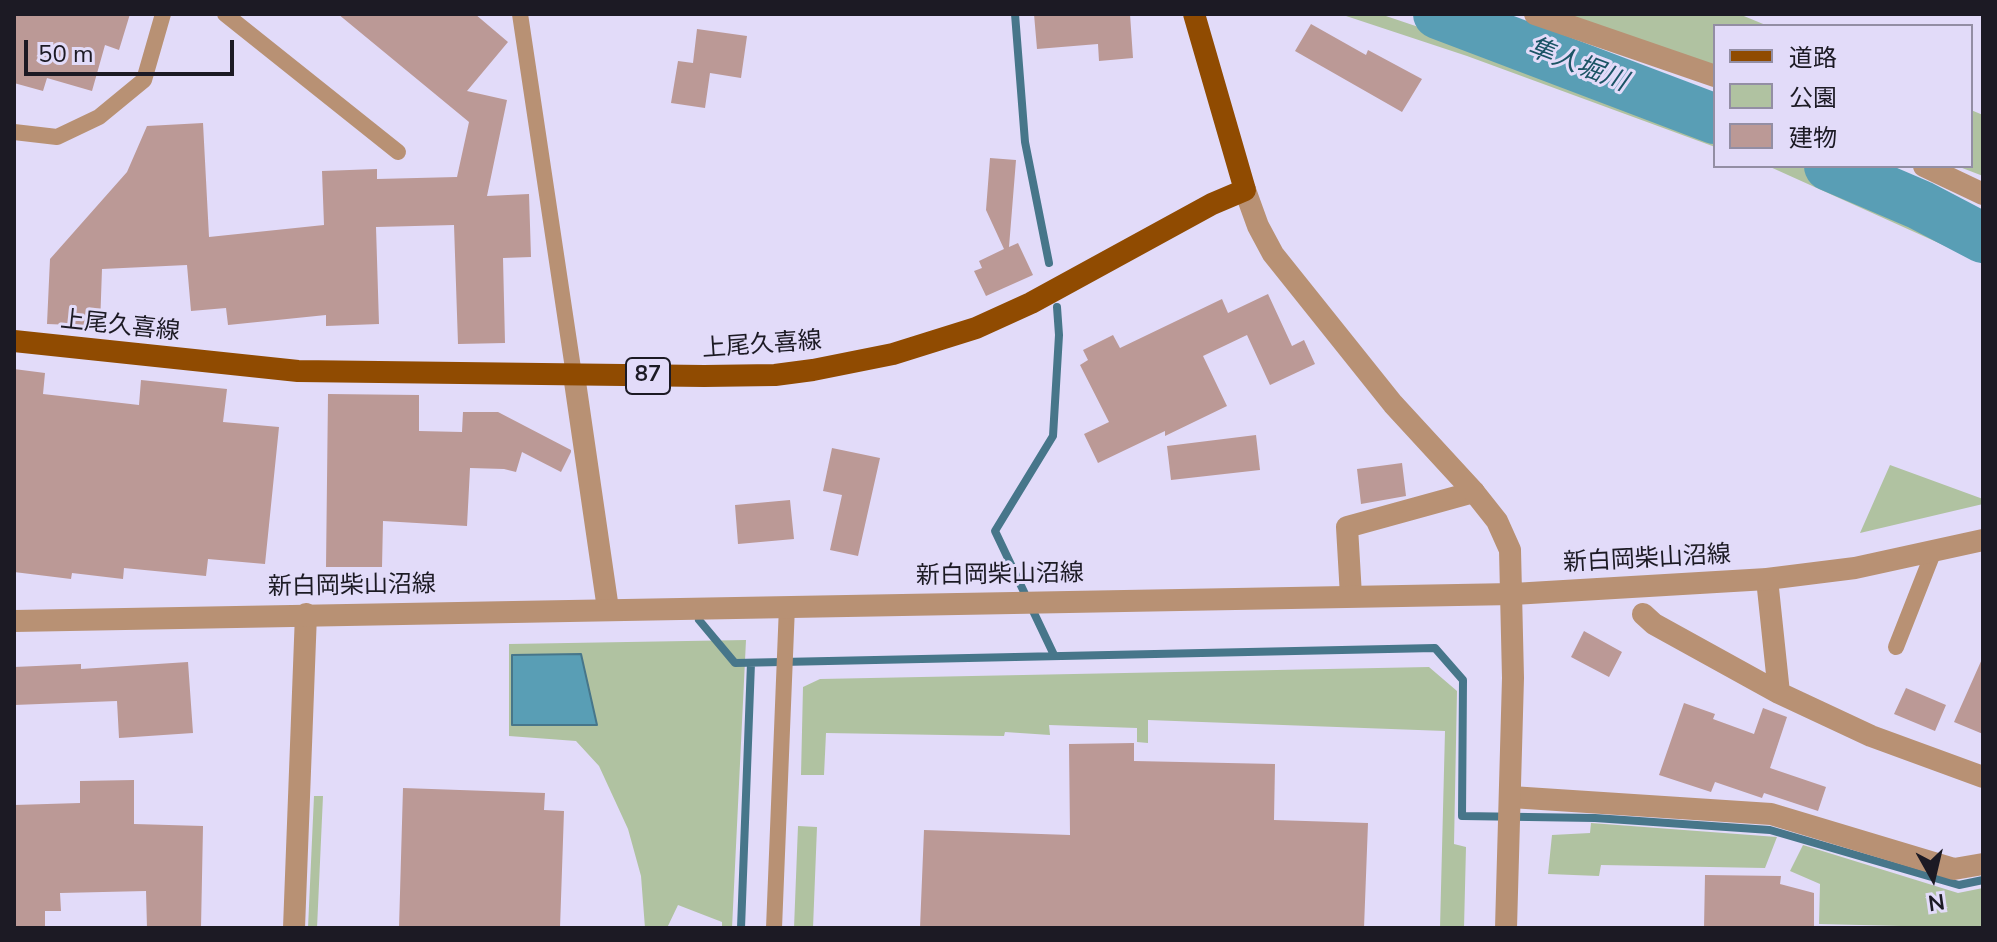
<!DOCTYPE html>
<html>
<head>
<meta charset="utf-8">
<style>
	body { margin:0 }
	#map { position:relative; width:1997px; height:942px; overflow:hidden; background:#e2dbf9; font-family:"Nunito Sans","Noto Sans JP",sans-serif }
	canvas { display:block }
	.frame { position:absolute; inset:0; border:16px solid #1c1a24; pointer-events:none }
	.legend { position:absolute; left:1713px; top:24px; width:260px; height:144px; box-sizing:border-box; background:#e2dbf9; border:2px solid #938ea4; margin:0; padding:10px 14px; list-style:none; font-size:24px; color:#1c1a24 }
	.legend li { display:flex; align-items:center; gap:16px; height:40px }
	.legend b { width:40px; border:2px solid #938ea4 }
	.north { position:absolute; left:1893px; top:838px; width:80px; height:80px; -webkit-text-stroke:6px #e2dbf9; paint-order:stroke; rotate:172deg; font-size:22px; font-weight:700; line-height:32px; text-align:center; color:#1c1a24 }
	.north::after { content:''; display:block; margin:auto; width:28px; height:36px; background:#1c1a24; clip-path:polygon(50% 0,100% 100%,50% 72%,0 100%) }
	.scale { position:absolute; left:24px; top:40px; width:210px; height:36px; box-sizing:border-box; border:4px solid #1c1a24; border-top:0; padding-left:10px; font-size:24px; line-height:28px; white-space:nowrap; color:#1c1a24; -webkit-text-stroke:6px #e2dbf9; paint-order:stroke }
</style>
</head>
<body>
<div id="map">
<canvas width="1997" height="942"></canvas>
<div class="frame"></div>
<ul class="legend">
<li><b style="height:10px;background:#904b01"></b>道路</li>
<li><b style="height:22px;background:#b0c2a1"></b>公園</li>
<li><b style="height:22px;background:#bb9996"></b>建物</li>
</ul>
<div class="north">N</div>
<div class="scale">50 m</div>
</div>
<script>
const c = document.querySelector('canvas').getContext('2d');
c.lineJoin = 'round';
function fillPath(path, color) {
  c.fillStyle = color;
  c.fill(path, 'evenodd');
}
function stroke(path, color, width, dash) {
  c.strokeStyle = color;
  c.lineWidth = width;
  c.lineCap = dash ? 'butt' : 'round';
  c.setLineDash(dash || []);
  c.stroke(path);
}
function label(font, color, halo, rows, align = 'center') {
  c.font = font + ' "Nunito Sans","Noto Sans JP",sans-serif';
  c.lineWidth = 6;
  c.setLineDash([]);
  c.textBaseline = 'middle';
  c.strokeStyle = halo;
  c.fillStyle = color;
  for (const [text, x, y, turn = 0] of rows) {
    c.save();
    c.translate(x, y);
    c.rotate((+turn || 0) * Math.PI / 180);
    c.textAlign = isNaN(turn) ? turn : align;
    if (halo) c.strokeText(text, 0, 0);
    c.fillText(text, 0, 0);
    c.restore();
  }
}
const green = new Path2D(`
	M1340 14H1380L1715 127V147L1467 56Z
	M1450 14H1487L1715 94V108Z
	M1564 14H1739L1768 26H1715V73Z
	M1971 110 1983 115V176L1957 166H1971Z
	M1768 166H1812L1983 252V263Z
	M1855 166H1882L1980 210 1983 212V231Z
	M1890 465 1983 499V504L1860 533Z
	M746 640 732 928H722V922L678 905 667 928H645L641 876 628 829 599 766 576 741 509 736V644Z
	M1429 667 1457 691 1454 844 1466 847 1464 928H1440L1445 731 1148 720V743L1137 742V728L1049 725 1050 735 1005 732 1004 736 826 733 824 775H801L803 687 820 679Z
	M314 796H323L317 928H308Z
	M1591 823 1777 837 1765 868 1601 865 1599 876 1548 874 1552 835 1590 833Z
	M798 826 817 827 813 928H794Z
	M1803 845 1958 893 1983 888V928L1819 924 1820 884 1790 871Z`);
const water = new Path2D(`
	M581 654 597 725H512V655Z`);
const stream = new Path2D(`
	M1015 14 1025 142 1049 263
	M699 620 735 663 1435 648 1463 680 1462 816 1595 818 1770 830 1959 885 1983 880
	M1054 655 995 531 1053 436 1059 335 1057 307
	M741 928 751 663`);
const river = new Path2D(`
	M1438 14 1715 119
	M1829 166 1920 205 1983 238`);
const building = new Path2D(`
	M14 14H130L119 50 105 45 92 91 47 78 43 91 14 83Z
	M338 14H475L508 42 467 91 507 100 487 196 529 194 531 257 503 258 505 343 458 344 454 225 376 227 379 324 326 326V315L228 325 226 308 191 311 187 265 102 269 100 326 47 324 50 259 127 172 147 126 203 123 209 237 324 225 322 171 377 169V179L457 177 469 122Z
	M1034 14H1130L1133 58 1099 61 1098 44 1037 49Z
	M1311 24 1366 55 1368 50 1422 79 1402 112 1295 51Z
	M697 29 747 36 741 78 710 73 705 108 671 103 678 61 693 63Z
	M990 158 1016 160 1009 247 1018 243 1033 275 986 296 974 271 982 268 979 261 1004 249 986 210Z
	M1268 294 1292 346 1304 340 1315 364 1270 385 1247 335 1203 356 1227 406 1165 436V431L1098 463 1084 434 1109 422 1080 365 1088 360 1083 350 1113 335 1120 348 1222 299 1228 313Z
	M14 369 45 373 43 394 139 405 141 380 227 389 223 422 279 427 265 564 208 559 206 576 124 568 123 579 72 573 71 579 14 572Z
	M328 394 419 395V431L462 432 463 412H498L571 450V452L561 472 522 452 516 472 504 469 470 468 467 526 383 521 382 567H326Z
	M1256 435 1260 470 1171 480 1167 446Z
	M832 448 880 458 858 556 830 550 842 495 823 491Z
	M1402 463 1406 496 1361 504 1357 469Z
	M790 500 794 539 738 544 735 505Z
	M1584 631 1622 652 1609 677 1571 657Z
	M1982 659 1983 710V734L1954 722Z
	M188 662 193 733 119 738 117 701 14 705V667L81 664V669Z
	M1906 688 1946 705 1935 731 1894 714Z
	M1684 703 1715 714 1713 719 1754 734 1763 708 1787 717 1770 768 1826 787 1818 811 1764 793 1762 798 1715 782 1711 792 1659 775Z
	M1134 743V761L1275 764 1274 820 1368 823 1364 928H920L924 830 1070 835 1069 744Z
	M134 780V824L203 826 201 928H147L146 891 60 893 61 911H45V928H14V805L80 803V781Z
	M403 788 545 793 544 810 564 811 560 928H399Z
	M1705 875 1781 876 1780 884 1814 893V928H1704Z`);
const service = new Path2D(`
	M225 14 398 152
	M520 14 574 375
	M14 132 57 137 99 117 144 80 163 14
	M1896 647 1933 553
	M774 928 787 606`);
const minor = new Path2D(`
	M1535 14 1715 76
	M1924 166 1983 194
	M574 375 608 609
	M1767 579 1779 693
	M1351 596 1347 527 1474 492
	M1643 614 1654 624 1779 693 1871 736 1983 777
	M1511 797 1771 814 1954 869 1983 864
	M294 928 306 614`);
const tertiary = new Path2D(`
	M1245 190 1258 226 1273 254 1393 404 1474 492 1497 521 1510 550 1513 678 1506 928
	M14 621 1513 594 1767 579 1855 568 1983 540`);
const primary = new Path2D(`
	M14 341 298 371 704 376 775 375 813 370 893 354 976 328 1031 303 1212 204 1245 190 1194 14`);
const shields = [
	[648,376,44]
];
const shieldNames = [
	["87",648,376]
];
const streetNames = [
	["上尾久喜線",120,327,6],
	["上尾久喜線",762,346,-4],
	["新白岡柴山沼線",1647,560,-3],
	["新白岡柴山沼線",1000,576,-1],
	["新白岡柴山沼線",352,587,-1]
];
const waterNames = [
	["隼人堀川",1577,66,21]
];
fillPath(green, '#b0c2a1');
fillPath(water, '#599eb5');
stroke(water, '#47768a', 2);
stroke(stream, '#47768a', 8);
stroke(river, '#599eb5', 50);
fillPath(building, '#bb9996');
stroke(service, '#b89174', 16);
stroke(minor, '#b89174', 22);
stroke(tertiary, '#b89174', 22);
stroke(primary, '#904b01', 22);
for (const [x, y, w] of shields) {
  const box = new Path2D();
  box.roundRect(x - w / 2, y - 18, w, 36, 6);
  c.fillStyle = '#e2dbf9';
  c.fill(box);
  stroke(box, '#1c1a24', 2);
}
label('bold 22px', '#1c1a24', null, shieldNames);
label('24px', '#1c1a24', '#e2dbf9', streetNames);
label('italic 26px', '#1b5465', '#e2dbf9', waterNames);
</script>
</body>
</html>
